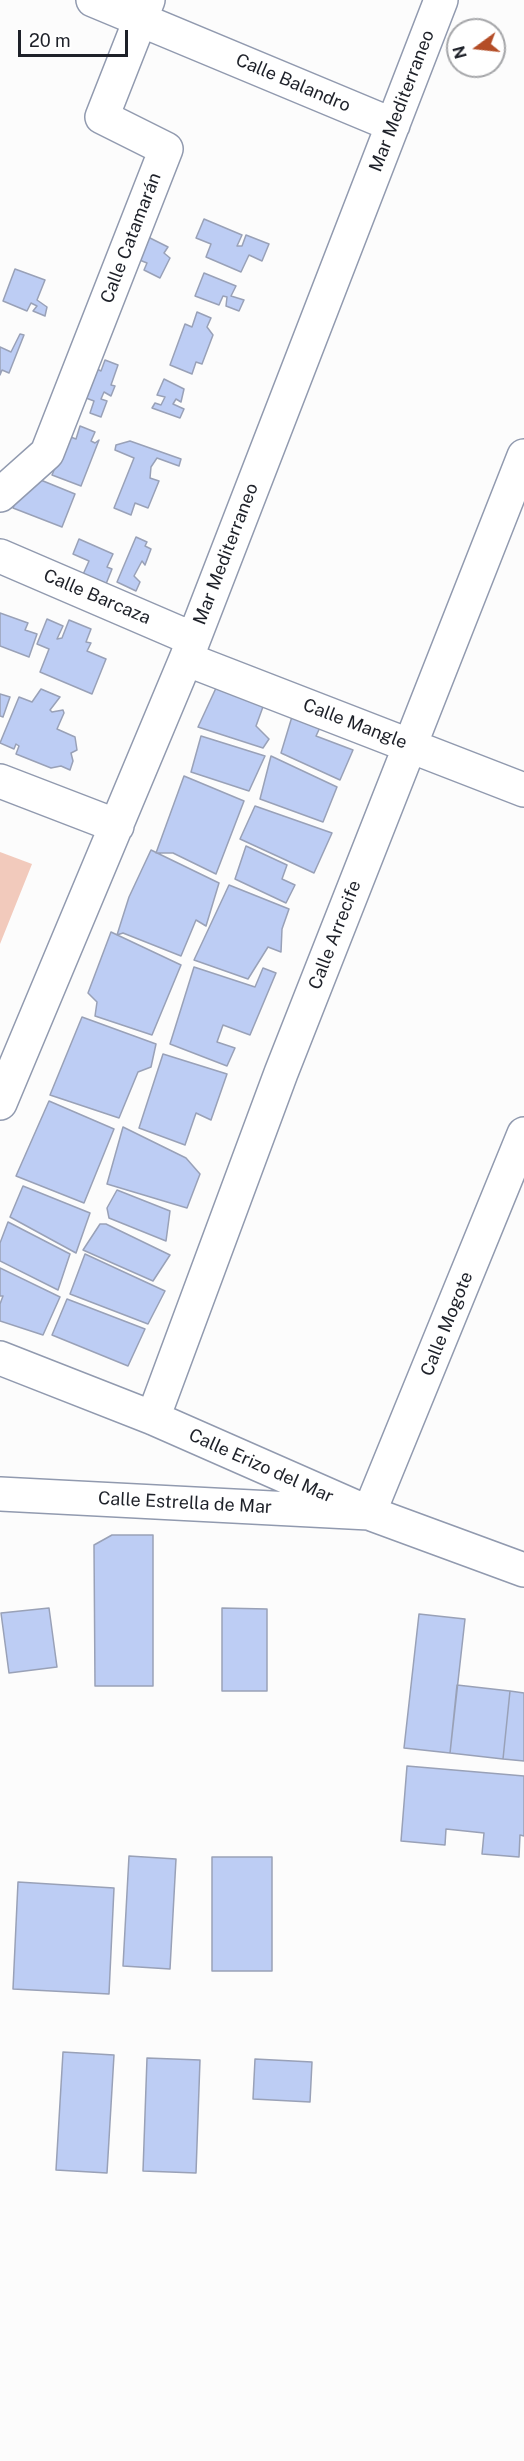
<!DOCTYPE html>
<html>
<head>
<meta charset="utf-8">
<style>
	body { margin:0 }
	#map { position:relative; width:524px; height:2461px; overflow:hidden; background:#fcfcfc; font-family:"Public Sans",sans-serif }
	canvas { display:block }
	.north { position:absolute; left:446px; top:18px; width:60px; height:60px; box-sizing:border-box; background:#fff; border:2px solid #a5a6a9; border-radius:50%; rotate:255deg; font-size:16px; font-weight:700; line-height:24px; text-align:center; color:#1e2129 }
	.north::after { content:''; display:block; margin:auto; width:21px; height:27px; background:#b44d27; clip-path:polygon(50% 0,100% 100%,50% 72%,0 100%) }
	.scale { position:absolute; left:18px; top:30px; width:110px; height:27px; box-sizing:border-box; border:3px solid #1e2129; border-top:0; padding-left:8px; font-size:18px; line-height:21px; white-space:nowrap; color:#1e2129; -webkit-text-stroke:4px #fff; paint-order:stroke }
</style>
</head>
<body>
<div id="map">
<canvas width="524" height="2461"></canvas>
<div class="north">N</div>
<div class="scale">20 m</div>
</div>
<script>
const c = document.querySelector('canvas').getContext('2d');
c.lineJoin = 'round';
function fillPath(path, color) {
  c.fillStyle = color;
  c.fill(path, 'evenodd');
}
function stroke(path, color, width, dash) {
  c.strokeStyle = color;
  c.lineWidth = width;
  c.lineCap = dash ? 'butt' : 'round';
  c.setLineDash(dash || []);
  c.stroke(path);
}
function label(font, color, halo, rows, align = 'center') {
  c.font = font + ' "Public Sans",sans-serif';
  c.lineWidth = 4.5;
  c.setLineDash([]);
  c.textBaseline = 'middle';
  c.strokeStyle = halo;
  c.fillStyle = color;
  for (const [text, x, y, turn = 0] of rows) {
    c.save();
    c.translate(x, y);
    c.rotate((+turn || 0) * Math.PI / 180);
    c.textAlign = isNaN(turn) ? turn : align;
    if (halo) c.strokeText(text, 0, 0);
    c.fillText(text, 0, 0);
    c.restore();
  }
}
const green = new Path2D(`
	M0 852 32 864 0 944Z`);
const building = new Path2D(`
	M204 219 242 235 237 246H242L246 235 269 244 262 261 249 255 241 272 206 257 211 244 196 238Z
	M148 237 168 247 164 253 170 258 160 278 144 270 147 263 137 259Z
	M15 269 45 280 37 300 47 307 45 316 33 311 37 306 31 303 27 311 3 301Z
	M204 273 236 286 231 296 244 300 239 311 226 306 227 297 223 296 219 305 195 296Z
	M197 312 211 318 207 327 213 335 202 364 196 362 192 374 170 365 185 324 192 327Z
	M20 334 24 335 9 373 2 370 0 375V347L11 352Z
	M105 360 118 365 111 385 115 386 111 396 104 392 101 399 107 401 101 417 90 413 94 401 86 398 97 369 101 371Z
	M164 379 184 389 181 402 176 399 173 404 184 409 180 418 152 408 155 403 161 405 165 397 157 395Z
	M80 426 95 432 91 441 95 443 99 440 81 486 52 475 68 436 76 439Z
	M130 441 181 459 179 466 157 458 151 467 150 478 159 481 148 508 135 503 131 515 114 508 134 458 115 450 116 445Z
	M26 474 75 494 62 527 13 508Z
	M136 537 147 542 145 546 151 549 145 565 142 561 134 576 140 582 136 591 117 582Z
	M79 539 113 554 107 567 112 569 104 589 81 579 89 561 73 554Z
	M0 613 28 623 25 630 37 634 29 657 0 646Z
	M47 619 63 626 57 639 62 638 69 620 91 629 86 642 91 643 87 651 106 659 92 694 40 672 49 649 37 644Z
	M216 688 264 704 256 726 269 739 263 748 198 727Z
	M41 689 60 697 50 710 52 712 63 710 64 713 57 729 75 737 77 750 71 753 73 761 70 770 61 766 51 768 16 754 19 746 16 744 14 749 0 743 19 697 32 702Z
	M0 694 10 697 3 717 0 716Z
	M294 710 323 721 316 736 353 750 340 780 281 753Z
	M201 736 265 756 249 791 191 772Z
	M271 756 337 787 323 822 260 799Z
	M184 776 244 801 216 874 173 853H156Z
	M255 806 332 833 314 873 240 839Z
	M246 846 287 865 282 879 295 885 286 903 235 879Z
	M151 850 219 883 206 926 196 920 181 956 123 933 117 935 129 897Z
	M229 885 289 909 282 929 281 952 268 947 248 979 194 960Z
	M111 932 181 965 152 1035 95 1016 97 1002 88 993Z
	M194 967 255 987 263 968 276 973 250 1035 223 1025 217 1042 235 1048 227 1066 170 1044Z
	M82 1017 156 1044 151 1067 138 1072 119 1118 50 1095Z
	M163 1054 227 1074 211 1120 196 1113 185 1145 139 1128Z
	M49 1101 114 1129 84 1203 16 1176Z
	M123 1127 186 1158 200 1174 187 1208 107 1184Z
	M23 1186 90 1213 76 1253 10 1217Z
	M117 1190 170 1211 166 1241 109 1218 107 1208Z
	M8 1222 70 1254 58 1290 0 1261V1243Z
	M100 1224H106L170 1255 153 1281 83 1250Z
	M85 1254 165 1291 148 1324 70 1294Z
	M0 1268 60 1297 43 1335 0 1321V1304L3 1296H0Z
	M67 1299 145 1329 128 1366 52 1335Z
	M112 1535H153V1686H95L94 1545Z
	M49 1608 57 1667 9 1673 1 1613Z
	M222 1608 267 1609V1691H222Z
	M419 1614 465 1619 450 1753 404 1748Z
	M457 1685 510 1691 503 1759 450 1753Z
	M510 1691 524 1693V1761L503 1759Z
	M407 1766 524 1776V1836L520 1835 519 1857 482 1854 484 1833 446 1829 445 1845 401 1841Z
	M129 1856 176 1859 170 1969 123 1966Z
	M212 1857H272V1971H212Z
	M18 1882 114 1888 109 1994 13 1989Z
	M63 2052 114 2055 107 2173 56 2170Z
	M147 2058 200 2060 196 2173 143 2171Z
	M255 2059 312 2062 310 2102 253 2099Z`);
const minor = new Path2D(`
	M93 0 393 125
	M0 495 47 453 166 149 102 117 148 0
	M0 556 193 639
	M186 659 524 790
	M0 781 117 826
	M0 1103 186 659 441 0
	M0 1358 153 1418 369 1513 524 1570
	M153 1418 281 1073 524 456
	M0 1494 369 1513 524 1134`);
const streetNames = [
	["Calle Balandro",293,83,23],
	["Mar Mediterraneo",402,101,-69],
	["Calle Catamarán",131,238,-69],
	["Mar Mediterraneo",226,554,-69],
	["Calle Barcaza",97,597,23],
	["Calle Mangle",355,724,21],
	["Calle Arrecife",335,935,-69],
	["Calle Mogote",447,1324,-68],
	["Calle Erizo del Mar",261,1466,24],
	["Calle Estrella de Mar",185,1503,3]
];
fillPath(green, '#f2cabc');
fillPath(building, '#bdcdf4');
stroke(building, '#99a1b7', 1.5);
stroke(minor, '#919aaf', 36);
stroke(minor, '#fff', 33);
label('18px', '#1e2129', '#fff', streetNames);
</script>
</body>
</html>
